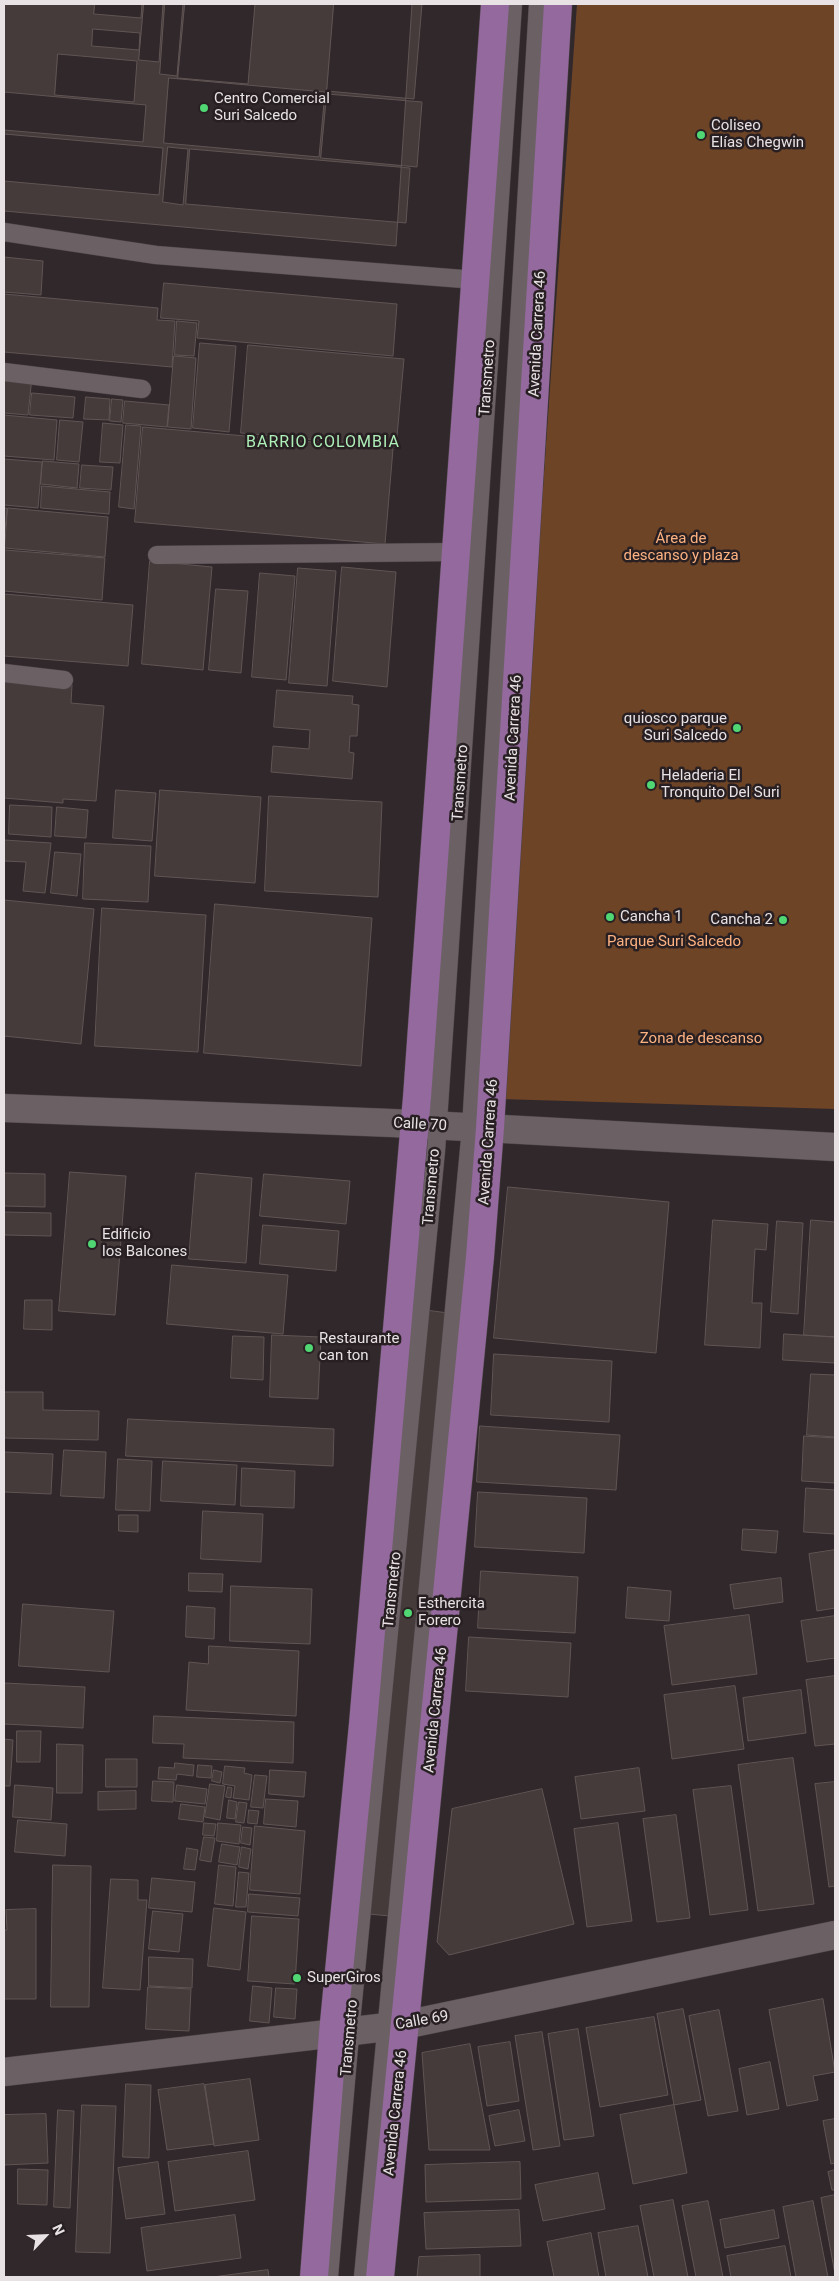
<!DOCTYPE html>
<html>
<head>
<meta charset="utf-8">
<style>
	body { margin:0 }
	#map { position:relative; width:839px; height:2281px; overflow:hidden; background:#31282c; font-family:Roboto,sans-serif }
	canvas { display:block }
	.frame { position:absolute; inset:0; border:5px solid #e8e2e5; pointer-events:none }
	.north { position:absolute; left:20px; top:2211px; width:50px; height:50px; -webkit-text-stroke:4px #271f22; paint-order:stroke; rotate:65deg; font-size:14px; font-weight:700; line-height:20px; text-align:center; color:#e8e2e5 }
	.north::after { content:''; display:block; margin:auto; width:18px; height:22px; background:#e8e2e5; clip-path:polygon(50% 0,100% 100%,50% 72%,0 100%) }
</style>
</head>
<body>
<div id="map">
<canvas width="839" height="2281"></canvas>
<div class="frame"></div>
<div class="north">N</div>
</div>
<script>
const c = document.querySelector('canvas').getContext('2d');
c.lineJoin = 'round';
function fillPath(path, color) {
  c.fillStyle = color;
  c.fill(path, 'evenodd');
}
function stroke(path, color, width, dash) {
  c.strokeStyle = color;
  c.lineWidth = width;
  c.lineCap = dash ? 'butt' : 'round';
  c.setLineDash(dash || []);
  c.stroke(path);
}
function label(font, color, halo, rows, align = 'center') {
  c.font = font + ' Roboto,sans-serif';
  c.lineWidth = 5;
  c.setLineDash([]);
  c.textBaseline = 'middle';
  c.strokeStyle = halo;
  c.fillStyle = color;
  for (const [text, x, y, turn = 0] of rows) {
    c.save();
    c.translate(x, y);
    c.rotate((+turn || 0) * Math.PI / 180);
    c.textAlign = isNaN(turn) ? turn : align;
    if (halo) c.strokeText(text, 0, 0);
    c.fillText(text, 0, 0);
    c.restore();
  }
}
const green = new Path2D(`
	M577 4H835V1109L500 1099Z`);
const building = new Path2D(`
	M4 4H412L396 246 4 211Z
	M95 4H142L141 18 94 14Z
	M144 4H163L159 62 139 60Z
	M165 4H183L177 76 160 74Z
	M185 4H255L248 84 178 78Z
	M334 4H422L414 99 327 91Z
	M93 29 140 33 139 50 92 46Z
	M58 54 137 61 134 102 55 95Z
	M169 78 325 92 319 157 164 143Z
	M4 92 146 105 143 142 4 130Z
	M327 94 422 102 417 167 321 158Z
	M4 134 163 148 159 195 4 181Z
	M168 147 188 149 183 205 163 202Z
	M190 149 410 168 406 223 186 204Z
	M4 257 43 261 41 295 4 292Z
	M164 283 397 304 393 356 197 338 199 321 161 318Z
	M4 294 158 308 157 320 175 321 172 367 4 352Z
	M177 321 197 323 194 356 175 355Z
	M200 343 236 346 229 432 193 428Z
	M248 345 404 359 396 447 241 433Z
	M174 356 196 358 191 429 168 427Z
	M4 375 32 377 28 415 4 413Z
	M32 393 75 397 73 418 30 415Z
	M86 397 110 399 109 420 84 419Z
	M112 399 123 400 121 422 110 421Z
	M125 401 169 405 167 427 123 423Z
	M4 415 57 420 54 460 4 456Z
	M60 420 83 422 79 462 57 460Z
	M103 423 123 425 120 463 100 462Z
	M126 425 141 426 134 509 119 507Z
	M143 427 393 449 385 544 135 522Z
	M4 459 42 462 38 508 4 505Z
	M43 461 79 464 77 488 41 484Z
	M82 465 113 467 111 490 80 488Z
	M42 486 110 492 109 514 41 508Z
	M4 508H7L4 543Z
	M8 508 108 517 105 557 5 548Z
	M5 550 105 558 102 600 4 591Z
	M150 561 212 567 203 670 142 664Z
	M342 567 396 572 387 687 333 681Z
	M298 568 336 571 327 686 289 683Z
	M260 573 295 576 286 680 252 677Z
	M216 589 248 591 241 673 209 670Z
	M4 594 133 605 128 666 4 656Z
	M4 679 72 685 71 703 104 706 96 801 63 799V803L4 798Z
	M277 690 353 696 352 704 359 705 357 736H350L349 752 354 753 352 779 271 772 273 746 309 749 310 730 274 727Z
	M116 790 156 793 152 841 113 838Z
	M160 790 261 797 255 883 155 876Z
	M269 796 382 802 378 897 265 891Z
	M10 805 52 807 51 837 9 834Z
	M57 807 88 810 86 838 55 836Z
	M4 840 51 843 45 893 23 891 26 862 4 861Z
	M85 843 151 846 148 902 83 899Z
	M55 852 81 854 77 896 51 893Z
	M4 900 94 909 81 1044 4 1036Z
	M215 904 372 918 361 1066 204 1053Z
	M102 908 206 915 198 1052 95 1046Z
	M70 1172 126 1176 115 1315 59 1311Z
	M4 1173 45 1174V1207L4 1206Z
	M196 1173 252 1178 246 1263 189 1259Z
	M264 1174 350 1181 346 1224 260 1216Z
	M508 1187 669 1202 656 1353 494 1338Z
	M4 1212 51 1213V1236L4 1235Z
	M713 1220 768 1224 766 1250 755 1249 752 1303H762L760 1348 705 1345Z
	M811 1220 835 1222V1337L804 1335Z
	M777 1221 803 1223 798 1314 771 1312Z
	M263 1225 339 1231 336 1271 260 1264Z
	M172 1265 288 1275 283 1334 167 1324Z
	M25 1300H52V1330L24 1329Z
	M426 1310 448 1313 390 1916 368 1914Z
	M784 1334 835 1337V1363L783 1360Z
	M272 1335 321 1337 318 1399 270 1397Z
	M233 1336 264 1337 263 1380 231 1378Z
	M494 1354 612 1361 609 1422 491 1415Z
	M811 1374 835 1375V1437L807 1435Z
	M4 1392H43V1410L99 1411 98 1440 4 1438Z
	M128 1419 334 1429 333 1466 126 1456Z
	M480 1426 620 1435 616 1490 477 1482Z
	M804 1436 835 1438V1483L802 1481Z
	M64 1450 106 1452 104 1498 61 1496Z
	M4 1452 53 1454 51 1494 4 1492Z
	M118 1459 152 1461 150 1511 116 1510Z
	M163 1461 237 1465 235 1505 161 1501Z
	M242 1468 295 1471 294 1508 241 1506Z
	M806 1488 835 1490V1534L804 1532Z
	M478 1492 587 1498 584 1553 475 1547Z
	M203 1511 263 1514 261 1562 201 1559Z
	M119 1515H138V1532L119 1531Z
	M743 1529 778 1531 776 1553 742 1550Z
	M835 1550V1608L817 1611 809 1554Z
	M481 1571 578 1577 575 1633 478 1628Z
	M189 1573 223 1574 222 1592 189 1591Z
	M781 1578 783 1602 734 1609 730 1585Z
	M231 1586 312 1589 310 1644 230 1641Z
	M628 1587 671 1591 669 1621 626 1618Z
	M23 1604 114 1611 109 1672 19 1666Z
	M187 1606 215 1608 214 1639 186 1637Z
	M749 1615 757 1674 672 1685 664 1626Z
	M835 1616V1658L807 1662 801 1621Z
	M469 1637 571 1643 568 1697 466 1691Z
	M209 1646 299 1651 296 1716 186 1710 189 1662 208 1664Z
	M835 1676V1744L815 1746 806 1680Z
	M4 1683 85 1687 83 1728 4 1724Z
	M735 1686 744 1749 672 1759 664 1695Z
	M801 1690 806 1733 748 1741 743 1698Z
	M154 1716 294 1722 293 1763 183 1758 184 1744 153 1743Z
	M17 1731H41L40 1762H17Z
	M4 1739 13 1740 10 1786H4Z
	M57 1744 83 1745 82 1793H57Z
	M793 1758 814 1904 758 1911 738 1765Z
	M106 1759H137V1787H106Z
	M175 1763 194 1765 193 1776 177 1774 176 1780 158 1779 159 1767 174 1768Z
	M198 1765 212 1766 211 1778 197 1777Z
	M225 1766 245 1768 244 1773 252 1775 249 1800 233 1798 235 1786 223 1784Z
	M639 1768 645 1811 581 1819 575 1777Z
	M214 1770 222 1772 220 1783 212 1781Z
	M270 1770 306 1772 304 1797 269 1794Z
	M255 1775 267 1776 263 1808 251 1807Z
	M153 1781 174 1782 173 1802 152 1801Z
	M835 1782V1886L829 1887 815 1784Z
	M210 1784 225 1786 220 1820 205 1817Z
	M15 1785 53 1788 51 1820 13 1817Z
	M177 1785 207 1789 205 1804 175 1801Z
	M731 1786 748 1910 710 1915 693 1790Z
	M228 1787 232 1788 231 1798 226 1797Z
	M542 1789 574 1924 449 1955 437 1942 452 1809Z
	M136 1791V1809L98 1810V1792Z
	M266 1799 298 1801 296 1827 264 1824Z
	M229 1800 237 1802 235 1819 227 1818Z
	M239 1802 247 1803 244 1823 236 1822Z
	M181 1804 205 1807 203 1822 179 1819Z
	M249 1810 259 1811 257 1824 248 1823Z
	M676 1815 690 1918 657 1922 643 1819Z
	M18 1820 67 1824 65 1856 15 1852Z
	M204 1823 216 1824 214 1836 203 1835Z
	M218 1823 241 1825 239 1844 217 1841Z
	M618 1823 632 1921 587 1927 574 1829Z
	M255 1826 305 1831 300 1894 250 1890Z
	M243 1827 252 1828 250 1845 241 1843Z
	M204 1837 215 1838 211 1862 200 1860Z
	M222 1844 240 1847 237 1865 219 1862Z
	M242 1847 251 1849 248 1869 239 1867Z
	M187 1848 198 1850 195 1870 184 1869Z
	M53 1865 91 1866 89 2007H51Z
	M219 1865 236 1867 233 1906 215 1904Z
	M239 1872 249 1873 246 1907H236Z
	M152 1878 195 1882 192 1912 149 1908Z
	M111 1879 138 1880V1900H147L140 1990 103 1988Z
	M249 1894 300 1898 298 1916 248 1912Z
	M214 1908 246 1912 240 1970 208 1966Z
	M36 1909V1999H4V1930H7L6 1910Z
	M153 1911 183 1914 179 1952 149 1949Z
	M252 1916 299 1919 295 1984 248 1981Z
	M149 1957 193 1959 192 1988 149 1986Z
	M253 1986 272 1988 269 2023 250 2021Z
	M148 1987 191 1989 189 2031 146 2029Z
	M276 1988 297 1989 295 2019 274 2017Z
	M823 1999 835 2072 813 2076 818 2100 787 2106 769 2010Z
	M683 2009 701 2100 674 2105 657 2014Z
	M719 2010 738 2111 708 2116 689 2016Z
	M654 2017 668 2095 600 2107 586 2028Z
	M578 2029 594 2136 564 2140 548 2034Z
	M542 2032 560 2146 533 2150 515 2036Z
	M510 2042 519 2101 487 2106 478 2047Z
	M470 2044 490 2150H429L422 2053Z
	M770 2062 779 2109 747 2115 739 2069Z
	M250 2079 259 2140 214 2146 205 2085Z
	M126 2084 151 2085 149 2158 123 2157Z
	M204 2084 214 2144 167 2150 158 2090Z
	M82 2105 116 2106 110 2253 76 2252Z
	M674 2105 687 2173 633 2184 620 2115Z
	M58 2110 74 2111 70 2208 54 2207Z
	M519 2110 525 2141 495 2146 489 2116Z
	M46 2114 48 2163 4 2165V2115Z
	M835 2119V2163L831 2164 823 2121Z
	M248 2151 255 2200 175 2211 168 2162Z
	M158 2162 165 2214 126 2219 118 2168Z
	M520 2162 521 2199 426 2202 425 2165Z
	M18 2169 48 2170 47 2205 18 2204Z
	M835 2170V2190H832L828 2172Z
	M598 2173 605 2209 543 2221 535 2185Z
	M835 2195V2274L821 2198Z
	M673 2200 688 2277H654L640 2206Z
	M708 2201 723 2277H696L682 2206Z
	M813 2201 828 2277H796L783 2207Z
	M519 2210 521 2246 426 2249 424 2213Z
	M774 2210 779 2238 725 2248 720 2220Z
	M235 2215 241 2258 147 2271 141 2228Z
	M638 2226 648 2277H606L598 2233Z
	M591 2233 599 2277H554L547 2242Z
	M785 2246 791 2277H731L727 2256Z
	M480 2255V2277H417L419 2257Z
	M268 2270 269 2277H213Z`);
const service = new Path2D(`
	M4 232 156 255 476 280
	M4 372 142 389
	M157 555 456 552
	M4 673 64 680
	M329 2277 352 2012 436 1151 513 4
	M363 2277 471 1128 538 4`);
const minor = new Path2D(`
	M4 1108 392 1123 835 1147
	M4 2072 404 2025 835 1935`);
const primary = new Path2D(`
	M314 2277 333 2033 363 1724 417 1097 495 4
	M380 2277 480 1257 490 1128 558 4`);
const markers = [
	[204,108,5,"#51d674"],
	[701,135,5,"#51d674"],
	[737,728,5,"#51d674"],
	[651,785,5,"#51d674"],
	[610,917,5,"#51d674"],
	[783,920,5,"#51d674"],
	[92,1244,5,"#51d674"],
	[309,1348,5,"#51d674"],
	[408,1613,5,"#51d674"],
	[297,1978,5,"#51d674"]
];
const poiNames = [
	["Centro Comercial",214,99],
	["Suri Salcedo",214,116],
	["Coliseo",711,126],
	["Elías Chegwin",711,143],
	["quiosco parque",727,719,"right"],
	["Suri Salcedo",727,736,"right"],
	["Heladeria El",661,776],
	["Tronquito Del Suri",661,793],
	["Cancha 1",620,917],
	["Cancha 2",773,920,"right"],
	["Edificio",102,1235],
	["los Balcones",102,1252],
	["Restaurante",319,1339],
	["can ton",319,1356],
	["Esthercita",418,1604],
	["Forero",418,1621],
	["SuperGiros",307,1978]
];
const streetNames = [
	["Avenida Carrera 46",538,334,-87],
	["Transmetro",488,378,-86],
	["Avenida Carrera 46",514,738,-87],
	["Transmetro",461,783,-86],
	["Calle 70",420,1125,3],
	["Avenida Carrera 46",489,1142,-86],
	["Transmetro",432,1187,-85],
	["Transmetro",393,1590,-84],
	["Avenida Carrera 46",436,1710,-84],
	["Calle 69",422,2021,-10],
	["Transmetro",350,2038,-85],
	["Avenida Carrera 46",396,2113,-84]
];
const parkNames = [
	["Área de",681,539],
	["descanso y plaza",681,556],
	["Parque Suri Salcedo",674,942],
	["Zona de descanso",701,1039]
];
const neighbourhoodNames = [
	["BARRIO COLOMBIA",323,443]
];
fillPath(green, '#6e4427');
fillPath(building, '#453b3a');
stroke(building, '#605554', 1);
stroke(service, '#4b4347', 19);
stroke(minor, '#4b4347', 29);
stroke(primary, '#4b4347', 29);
stroke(service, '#6b6165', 18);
stroke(minor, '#6b6165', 28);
stroke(primary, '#94699d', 28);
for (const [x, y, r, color] of markers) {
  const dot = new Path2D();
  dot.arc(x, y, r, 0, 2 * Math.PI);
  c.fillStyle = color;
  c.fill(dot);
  stroke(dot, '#271f22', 2);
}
label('15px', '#e8e2e5', '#271f22', poiNames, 'left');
label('15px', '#e8e2e5', '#271f22', streetNames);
label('15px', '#feb281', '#271f22', parkNames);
c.letterSpacing = '1px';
label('16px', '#aff0b9', '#271f22', neighbourhoodNames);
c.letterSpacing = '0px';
</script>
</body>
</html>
